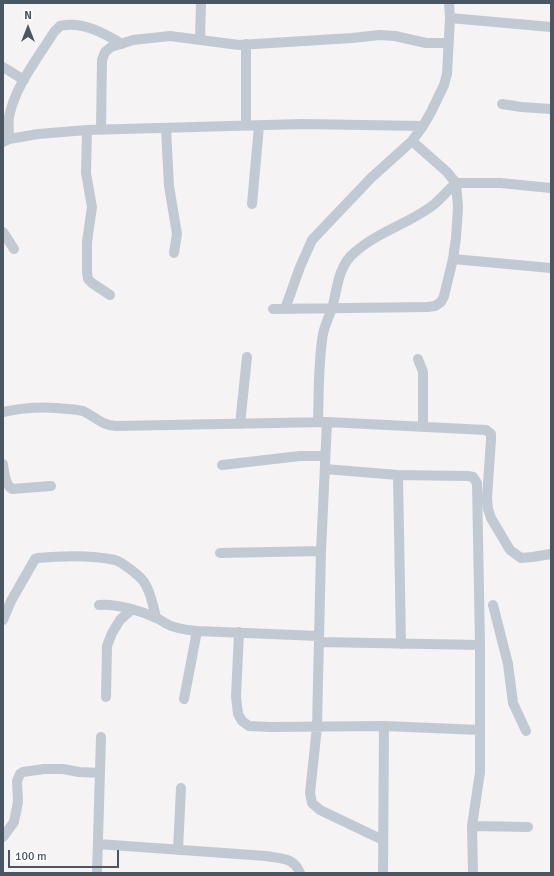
<!DOCTYPE html>
<html>
<head>
<meta charset="utf-8">
<style>
	body { margin:0 }
	#map { position:relative; width:554px; height:876px; overflow:hidden; background:#f5f3f3; font-family:Signika,sans-serif }
	canvas { display:block }
	.frame { position:absolute; inset:0; border:4px solid #4a5661; pointer-events:none }
	.north { position:absolute; left:8px; top:8px; width:40px; height:40px; -webkit-text-stroke:3px #fff; paint-order:stroke; rotate:0deg; font-size:11px; font-weight:700; line-height:16px; text-align:center; color:#4a5661 }
	.north::after { content:''; display:block; margin:auto; width:14px; height:18px; background:#4a5661; clip-path:polygon(50% 0,100% 100%,50% 72%,0 100%) }
	.scale { position:absolute; left:8px; top:850px; width:111px; height:18px; box-sizing:border-box; border:2px solid #4a5661; border-top:0; padding-left:5px; font-size:12px; line-height:14px; white-space:nowrap; color:#4a5661; -webkit-text-stroke:3px #fff; paint-order:stroke }
</style>
</head>
<body>
<div id="map">
<canvas width="554" height="876"></canvas>
<div class="frame"></div>
<div class="north">N</div>
<div class="scale">100 m</div>
</div>
<script>
const c = document.querySelector('canvas').getContext('2d');
c.lineJoin = 'round';
function stroke(path, color, width, dash) {
  c.strokeStyle = color;
  c.lineWidth = width;
  c.lineCap = dash ? 'butt' : 'round';
  c.setLineDash(dash || []);
  c.stroke(path);
}
const minor = new Path2D(`
	M450 18 551 27
	M200 39 201 3
	M3 67 24 80
	M502 104 521 107 551 109
	M246 125V44
	M166 129 169 186 177 234 174 253
	M87 130 86 173 92 207 87 242V273L88 279 92 283 110 295
	M101 130 102 60 105 52 111 47 133 40 170 36 239 45 352 38 380 35 395 36 426 43H448
	M9 139C9 132 8 124 9 117 15 86 38 58 54 32L60 26C82 21 104 33 122 44
	M3 142 9 139 38 134 87 130 302 124 423 126
	M252 204 259 126
	M3 232 14 249
	M453 259 551 268
	M273 309 427 307 435 306 441 302 444 296 453 259 456 238 458 207 456 183 447 172 412 141
	M285 309 300 267 312 240 371 178 412 141 423 126 431 112 444 85 447 74 450 18 449 3
	M418 359 423 372V427
	M3 412C25 407 45 406 68 409 73 409 78 410 83 411 96 417 101 425 116 426L327 422 486 430 491 434V440L487 498 488 509 491 518 510 550 521 558 532 557 551 554
	M318 422C319 393 318 363 323 334 325 324 330 315 333 305 337 288 339 265 354 253 377 232 408 224 432 206 441 199 448 190 456 183H500L551 188
	M327 422 321 551 317 727 310 793 312 803 320 810 383 840
	M240 424 247 357
	M3 464C4 472 5 485 12 489L51 486
	M222 465 300 456H325
	M325 469 398 475 468 476 473 477 477 483 480 645V772L472 826 473 873
	M398 475 401 644
	M220 553 321 551
	M99 605C114 603 142 611 156 618 160 619 163 622 167 624 176 629 187 630 197 631L319 636
	M493 605 508 664 513 703 526 731
	M3 620 11 601 35 559 38 558C61 556 92 555 115 560 122 562 140 576 144 582 151 592 153 606 156 617
	M239 632 236 697 238 714 242 721 249 726 270 727 384 726 480 730
	M319 642 480 645
	M106 697 107 646 112 633 120 620 131 610
	M184 699 197 631
	M472 826 528 827
	M3 837 14 822 18 802 17 781 20 774 23 772 44 769H63L79 772 100 773
	M98 844 266 856C281 859 294 857 300 873
	M178 850 181 788
	M97 873 101 737
	M383 873 384 726`);
stroke(minor, '#c1cad2', 10);
</script>
</body>
</html>
